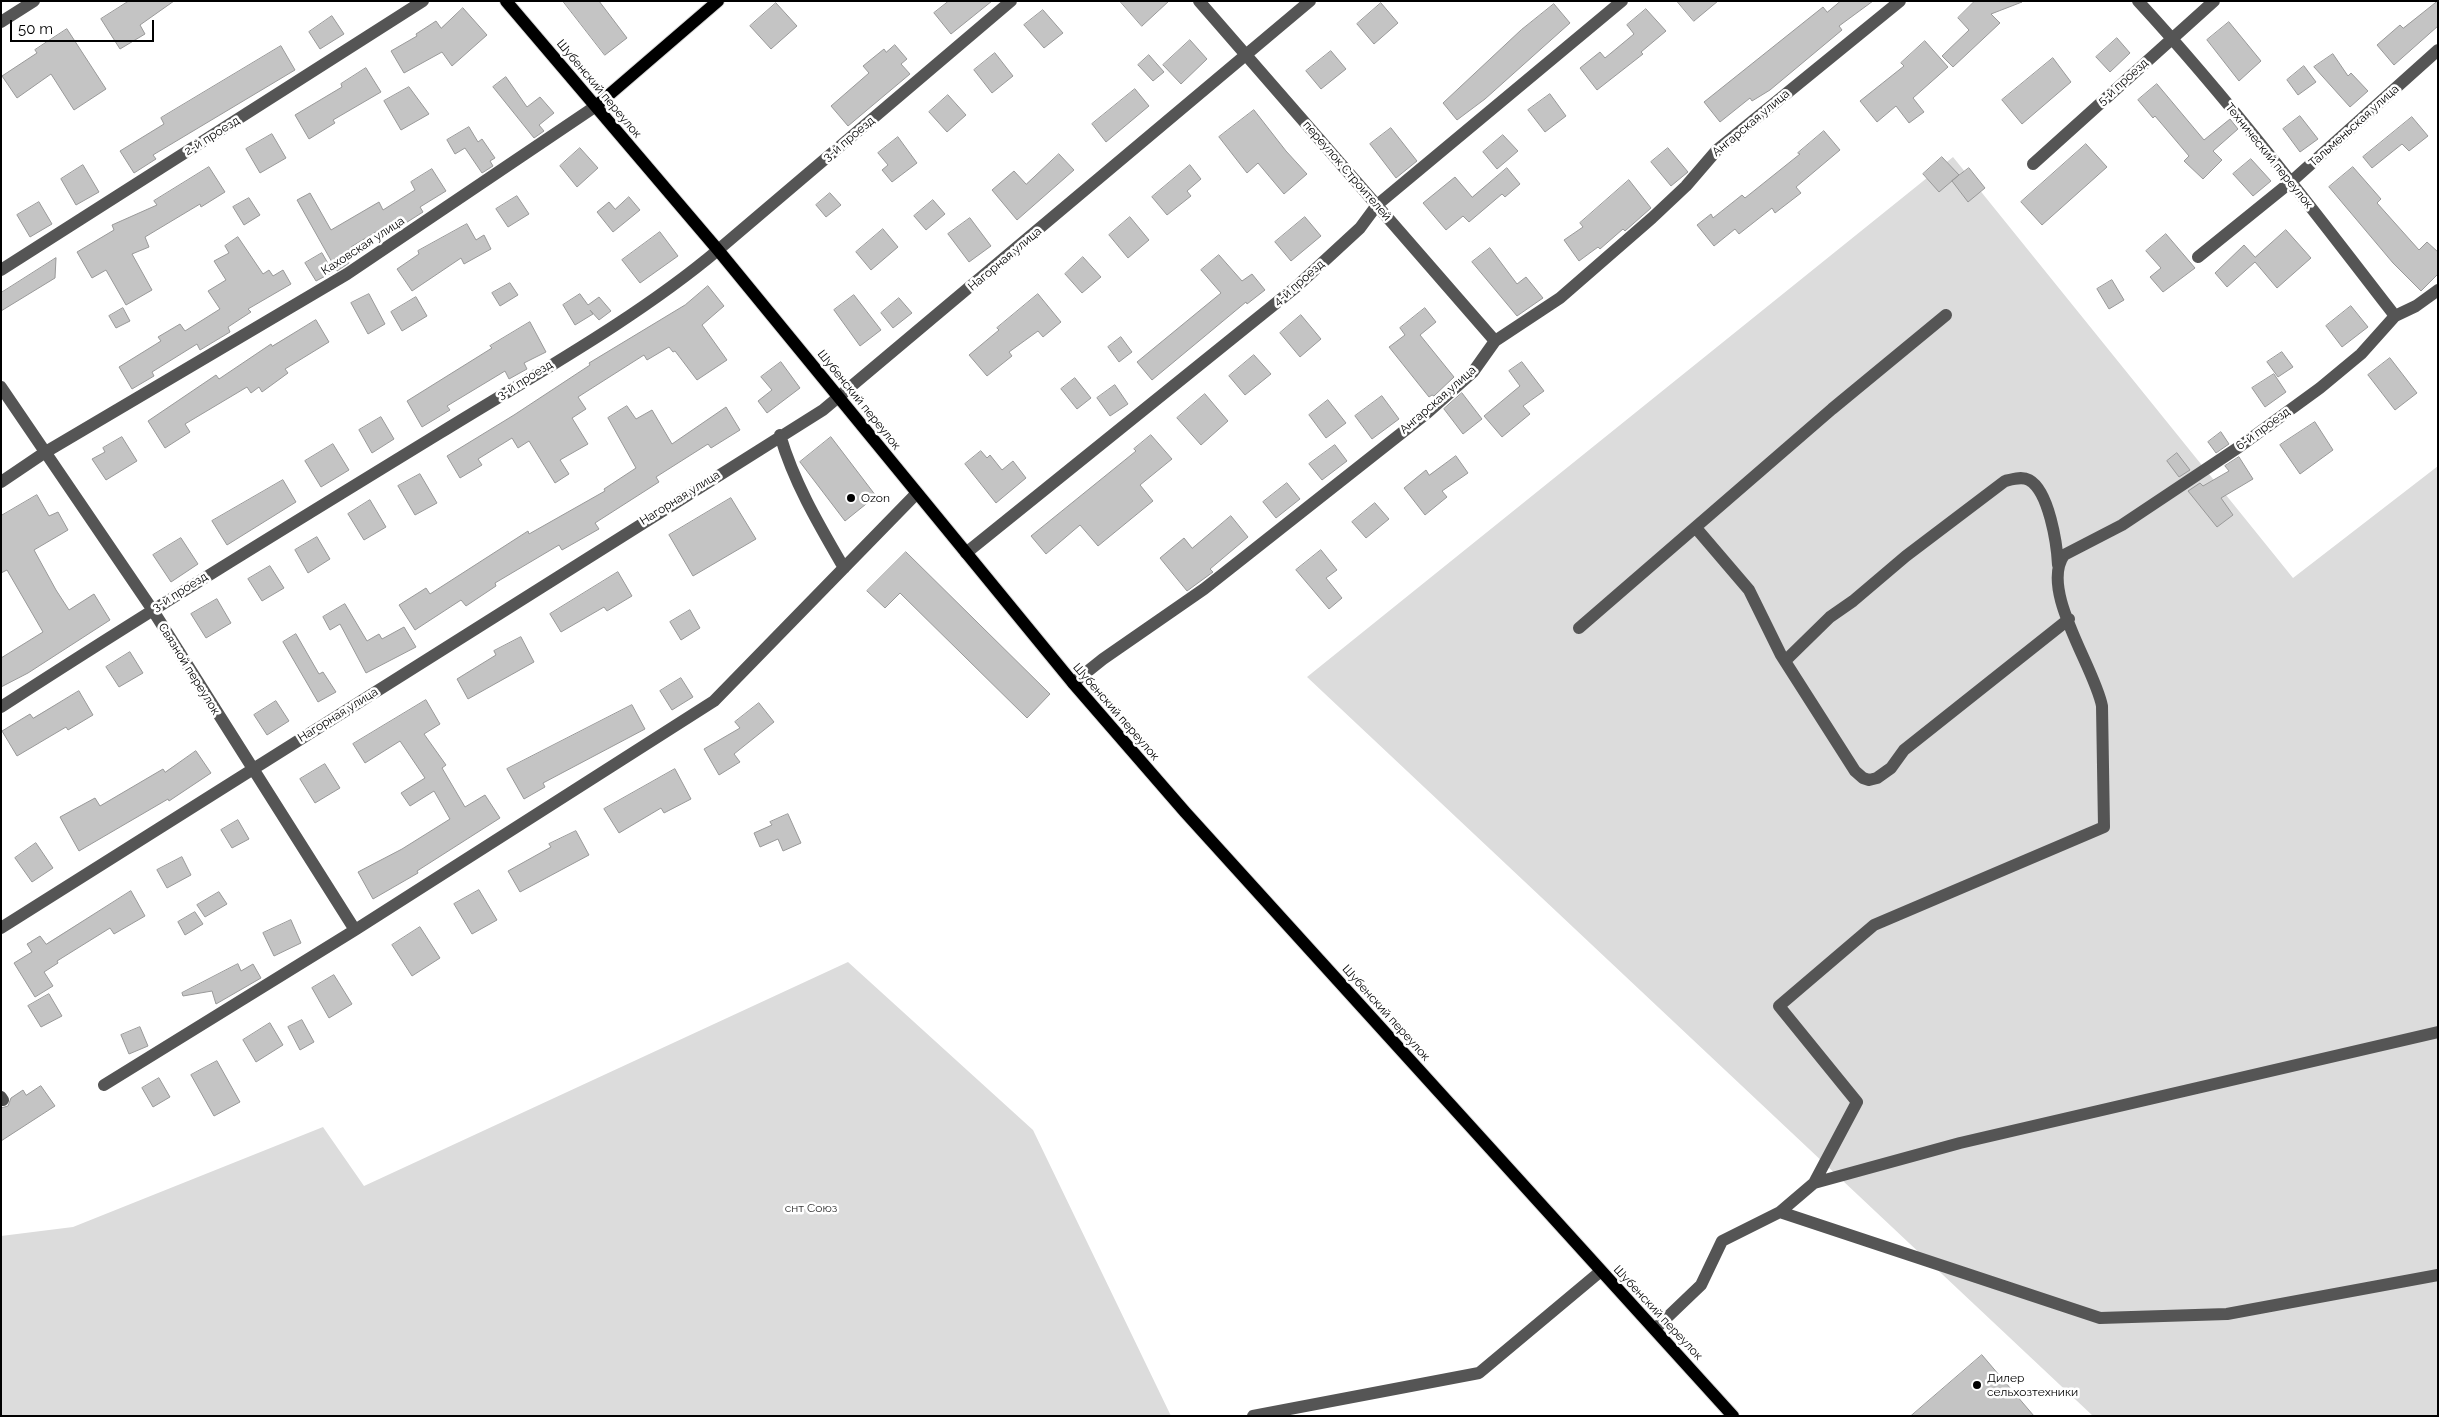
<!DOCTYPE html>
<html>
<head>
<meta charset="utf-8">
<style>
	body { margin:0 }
	#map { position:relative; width:2439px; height:1417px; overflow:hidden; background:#fff; font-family:Raleway,sans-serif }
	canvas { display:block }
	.frame { position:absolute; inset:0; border:2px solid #000; pointer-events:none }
	.scale { position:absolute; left:10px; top:20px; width:144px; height:22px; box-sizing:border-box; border:2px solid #000; border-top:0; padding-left:6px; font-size:15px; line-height:18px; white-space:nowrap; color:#000; -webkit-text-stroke:4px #fff; paint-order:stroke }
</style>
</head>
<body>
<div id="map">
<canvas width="2439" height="1417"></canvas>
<div class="frame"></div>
<div class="scale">50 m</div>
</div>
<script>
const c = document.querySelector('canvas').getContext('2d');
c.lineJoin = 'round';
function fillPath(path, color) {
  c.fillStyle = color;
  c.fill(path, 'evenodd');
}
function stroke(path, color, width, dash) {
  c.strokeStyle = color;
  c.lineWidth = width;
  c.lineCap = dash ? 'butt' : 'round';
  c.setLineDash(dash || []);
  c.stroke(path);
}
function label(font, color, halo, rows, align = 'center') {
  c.font = font + ' Raleway,sans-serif';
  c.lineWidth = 5;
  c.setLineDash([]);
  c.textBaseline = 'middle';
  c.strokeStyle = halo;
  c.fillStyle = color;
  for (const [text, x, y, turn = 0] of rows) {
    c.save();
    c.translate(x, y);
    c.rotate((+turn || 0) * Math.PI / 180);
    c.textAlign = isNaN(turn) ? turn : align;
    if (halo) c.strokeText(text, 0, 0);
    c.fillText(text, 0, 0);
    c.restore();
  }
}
const green = new Path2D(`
	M1953 157 2293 578 2438 466V1416H2093L1307 677Z
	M848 962 1033 1130 1171 1416H1V1236L73 1227 323 1127 364 1186Z`);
const building = new Path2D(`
	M129 1H174L140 25 145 34 120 49 101 19Z
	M563 1H599L627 38 605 55Z
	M949 1H992L951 34 934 13Z
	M1120 1H1169L1142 26Z
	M1677 1H1718L1694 21Z
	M1841 1H1873L1839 26 1842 30 1770 90 1752 101 1750 98 1720 122 1704 102 1823 7 1827 12Z
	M1975 1 2022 2 1991 14 2000 23 1953 67 1942 56 1969 30 1958 18Z
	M2438 1V26L2394 65 2377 45 2400 25 2403 28Z
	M776 3 797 26 771 49 750 26Z
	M1381 3 1398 23 1374 44 1357 24Z
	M1554 4 1570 23 1485 99 1457 120 1443 103 1521 30Z
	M463 8 487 35 452 66 442 52 404 73 391 51 417 36 416 34 436 21 441 28Z
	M1646 9 1666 31 1641 52 1643 54 1597 90 1580 68 1600 52 1605 58 1634 34 1627 25Z
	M1043 10 1063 33 1044 48 1024 25Z
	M332 16 344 34 320 49 309 32Z
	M2229 22 2261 61 2239 81 2207 40Z
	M67 29 106 89 74 110 51 74 17 98 2 76 37 53 35 50Z
	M2117 38 2130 53 2110 72 2096 57Z
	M1190 40 1207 59 1181 84 1163 65Z
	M1925 41 1948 67 1913 98 1924 112 1909 123 1896 106 1877 122 1860 101 1904 66 1901 63Z
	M895 45 907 59 901 64 910 74 848 126 831 106 869 73 863 66 884 49 886 52Z
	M281 46 295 70 153 155 156 159 134 173 120 151 164 124 161 118Z
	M1331 51 1346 69 1321 89 1306 71Z
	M995 53 1013 76 992 93 974 70Z
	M2333 54 2348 76 2351 73 2368 91 2350 107 2314 67Z
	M1149 55 1164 72 1153 81 1138 65Z
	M2053 58 2071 82 2022 124 2002 100Z
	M2304 66 2316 82 2298 95 2287 80Z
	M366 68 381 92 333 120 335 123 309 139 295 115 342 87 341 84Z
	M506 77 527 107 540 97 554 113 539 125 544 131 534 138 493 87Z
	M2157 84 2204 140 2230 119 2238 129 2213 151 2222 160 2203 179 2184 161 2189 156 2155 116 2153 118 2138 100Z
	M409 87 429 114 401 130 384 101Z
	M1135 89 1149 106 1106 142 1092 124Z
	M1550 94 1566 116 1545 132 1528 110Z
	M948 95 966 115 947 132 929 112Z
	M1254 110 1286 151 1307 174 1284 194 1258 163 1247 173 1219 137Z
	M2300 116 2318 139 2300 152 2283 129Z
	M2412 117 2428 136 2409 151 2402 144 2372 168 2363 157Z
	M469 127 478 142 482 139 495 158 490 161 493 166 482 173 465 148 455 154 447 140Z
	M1391 128 1417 161 1396 178 1370 144Z
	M1824 131 1840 150 1796 187 1801 193 1775 213 1772 208 1739 234 1735 229 1714 246 1697 225 1711 214 1713 218 1742 195 1745 198 1800 154 1798 153Z
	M272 134 286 158 260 173 246 149Z
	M1503 135 1518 151 1497 169 1483 152Z
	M898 137 917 163 892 182 882 170 888 165 878 153Z
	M2086 144 2107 167 2042 225 2021 202Z
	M580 148 598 168 577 187 560 166Z
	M1668 148 1688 172 1671 186 1651 162Z
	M1059 154 1074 170 1017 220 992 190 1014 171 1026 184Z
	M1942 157 1959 175 1939 192 1923 174Z
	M2251 159 2271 181 2253 196 2233 174Z
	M83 165 99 192 76 205 61 179Z
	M1190 165 1201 179 1187 191 1191 196 1167 215 1152 197Z
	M209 167 225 192 201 207 200 204 145 237 149 247 132 254 152 290 126 305 106 270 92 278 77 252 114 230 112 225 157 205 154 201Z
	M2353 167 2381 199 2377 203 2419 250 2427 242 2438 252V274L2421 291 2393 263 2329 187Z
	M1507 168 1520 184 1505 197 1502 194 1469 222 1463 216 1446 230 1423 203 1455 177 1472 197Z
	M1969 168 1985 188 1968 202 1952 181Z
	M432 169 446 191 420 207 423 212 401 226 397 219 351 247 353 251 345 256 349 263 337 271 297 200 310 193 331 230 379 202 383 210 415 190 411 182Z
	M1629 180 1651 208 1625 231 1623 229 1600 249 1598 247 1579 261 1564 240 1583 227 1580 223Z
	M830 193 841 205 826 217 816 205Z
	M517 196 529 214 508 227 496 209Z
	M629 197 640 210 613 232 597 212 609 202 615 209Z
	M249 198 260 215 244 225 233 207Z
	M933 200 945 214 926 230 914 216Z
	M39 202 52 224 30 237 17 215Z
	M1130 217 1149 240 1128 258 1109 235Z
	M1305 217 1321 236 1291 261 1275 242Z
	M970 218 991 246 969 262 948 234Z
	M467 224 476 240 484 235 491 249 464 264 461 258 412 291 397 269 419 254 418 251Z
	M883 229 898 247 871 270 856 252Z
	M2286 230 2311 258 2277 288 2255 262 2227 287 2215 273 2244 245 2255 257Z
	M660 232 678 256 640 283 622 260Z
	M2166 234 2195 268 2163 292 2150 277 2161 268 2146 251Z
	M238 237 263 274 269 270 273 276 283 270 291 284 248 309 251 312 228 327 230 332 200 350 197 344 152 372 154 376 132 389 119 367 161 341 158 337 180 324 185 331 220 309 208 291 226 280 214 261 229 253 225 246Z
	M1490 248 1517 284 1526 277 1543 298 1517 316 1472 262Z
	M322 253 333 272 316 281 305 263Z
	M1219 255 1242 281 1252 274 1265 290 1247 304 1246 302 1152 380 1137 362 1221 293 1201 270Z
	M1083 257 1101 277 1082 293 1065 274Z
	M56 258 55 278 1 311V293Z
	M2112 280 2124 300 2109 309 2097 289Z
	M510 283 518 295 500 306 492 293Z
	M708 286 724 306 702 325 727 360 697 380 675 351 673 352 669 347 647 360 644 355 578 397 586 409 572 418 588 444 560 460 569 474 555 483 529 441 518 448 512 438 478 459 482 465 460 478 447 456 514 415 590 365 589 363 685 305Z
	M369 294 385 324 368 334 351 303Z
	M580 294 588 305 599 297 611 311 599 320 590 310 593 314 575 325 563 305Z
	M1038 294 1061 322 1043 337 1038 331 1009 352 1012 356 987 376 969 355 999 330 997 328Z
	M854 295 881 330 860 346 834 310Z
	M416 297 427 316 402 331 391 312Z
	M899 298 912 313 893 328 881 313Z
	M2351 306 2368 327 2342 347 2326 326Z
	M123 308 130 321 116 328 109 316Z
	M1425 308 1436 322 1420 335 1454 377 1434 396 1432 395 1429 397 1389 347 1405 335 1400 328Z
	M1301 315 1321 339 1300 357 1280 333Z
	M316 320 329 342 285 369 288 373 262 392 259 387 251 393 247 387 185 424 190 432 165 448 148 421 216 375 219 379 271 344 272 346Z
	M530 322 546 352 524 363 527 369 509 379 505 371 447 406 450 410 422 427 407 401 492 348 490 346Z
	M1121 337 1132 352 1119 362 1108 347Z
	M2282 352 2293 367 2278 377 2267 362Z
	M1254 355 1271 374 1245 395 1229 376Z
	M2390 358 2417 393 2395 410 2368 375Z
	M781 362 800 388 767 413 758 401 772 390 761 377Z
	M1522 362 1544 391 1523 406 1530 414 1502 437 1484 416 1520 386 1509 371Z
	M2274 374 2286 392 2265 407 2252 388Z
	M1075 378 1091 398 1077 409 1061 389Z
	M1115 385 1128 404 1110 416 1097 398Z
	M1462 393 1482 419 1463 434 1444 409Z
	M1205 394 1228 421 1201 445 1177 418Z
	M1382 396 1399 419 1372 439 1355 416Z
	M1328 400 1346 423 1326 438 1309 415Z
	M627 406 636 419 652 410 672 444 726 407 740 430 711 448 708 444 656 477 659 482 595 523 599 529 562 550 559 545 495 583 496 586 466 606 461 600 415 630 399 605 426 588 430 594 528 531 529 534 605 491 604 489 636 468 608 418Z
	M381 417 394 439 372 453 359 430Z
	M2315 422 2333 450 2300 474 2280 445Z
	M2221 432 2229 444 2216 453 2208 442Z
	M1151 435 1172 459 1140 485 1153 501 1098 546 1080 525 1046 554 1031 536 1136 451 1134 449Z
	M122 437 137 461 106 480 92 459 105 452 103 448Z
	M831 437 876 496 845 521 800 462Z
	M333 444 349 470 321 487 305 461Z
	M1335 445 1347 461 1322 480 1309 464Z
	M981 451 987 458 990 455 1002 470 1013 461 1026 478 996 503 965 464Z
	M2177 453 2190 470 2179 477 2167 461Z
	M1456 456 1468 473 1442 491 1447 497 1425 515 1404 488 1426 470 1429 475Z
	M2239 457 2253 479 2221 498 2233 515 2217 527 2188 491 2200 483 2203 486 2229 471 2225 466Z
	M420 474 437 503 415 515 398 486Z
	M283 480 296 502 227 545 212 521Z
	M1287 483 1300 499 1276 518 1263 502Z
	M37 495 49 516 58 512 68 530 34 550 56 590 69 610 94 594 110 620 28 673 1 687V658L43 632 7 570 1 573V516Z
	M731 498 756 539 693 576 669 535Z
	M370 500 386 527 364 540 348 514Z
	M1375 503 1389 519 1366 538 1352 522Z
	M1231 516 1248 537 1210 569 1213 572 1187 591 1160 558 1184 538 1192 548Z
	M317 537 330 559 308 573 295 550Z
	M181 538 198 564 171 582 153 555Z
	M1321 550 1337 570 1326 578 1342 598 1329 609 1296 570Z
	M906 552 1050 694 1027 718 900 593 885 608 867 591Z
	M270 566 284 588 262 601 248 579Z
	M618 572 632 596 607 611 604 607 561 632 550 614Z
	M217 599 231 623 206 638 191 614Z
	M345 604 367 641 379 634 382 639 404 627 416 647 366 673 340 624 330 630 323 617Z
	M690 610 700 628 681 640 670 622Z
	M296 634 319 674 323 672 336 692 318 702 283 642Z
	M521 637 534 662 468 699 457 679 496 655 494 651Z
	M130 652 143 673 119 687 106 667Z
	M681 678 693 697 672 710 660 691Z
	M79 691 93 715 68 730 66 727 17 756 2 731 30 714 33 718Z
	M426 700 440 724 424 734 446 765 442 768 465 807 485 795 500 818 417 871 418 873 373 899 358 872 402 849 450 819 434 791 410 806 401 793 425 778 400 741 365 763 353 744Z
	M276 701 289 721 267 735 254 715Z
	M759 703 774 722 734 754 740 762 719 775 704 749 740 728 735 722Z
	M632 705 645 729 543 783 545 787 524 799 507 769Z
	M196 751 211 773 169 801 168 799 79 851 60 817 95 798 100 806 163 769 165 772Z
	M325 764 340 788 315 803 300 779Z
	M675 769 691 799 664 813 661 808 619 833 604 809Z
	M788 814 801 843 783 851 778 839 760 847 754 833 772 825 770 822Z
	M238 820 249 839 232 848 221 830Z
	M576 831 589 855 520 892 508 871 551 847 549 844Z
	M36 843 53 868 32 882 15 858Z
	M182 857 191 875 167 888 157 870Z
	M479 890 497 920 472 934 454 904Z
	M131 891 145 916 114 934 110 928 57 961 58 963 44 972 53 986 35 997 14 963 32 952 27 944 40 936 46 944Z
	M219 892 227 904 205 917 197 905Z
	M195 912 203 924 185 935 178 922Z
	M291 920 301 943 274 956 263 933Z
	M420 927 440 958 412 976 392 945Z
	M238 964 241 971 253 964 261 978 216 1004 212 991 183 996 182 993Z
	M334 975 352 1004 329 1018 312 988Z
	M49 994 62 1016 41 1027 28 1006Z
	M302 1020 314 1042 300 1050 288 1027Z
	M270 1023 283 1045 256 1062 243 1040Z
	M140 1027 148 1046 129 1054 121 1035Z
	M217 1061 240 1102 214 1116 191 1075Z
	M159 1078 170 1097 153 1107 142 1088Z
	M41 1086 55 1106 1 1141V1108L8 1106 11 1098 23 1090 26 1095Z
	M1982 1355 2034 1416H1911Z`);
const minor = new Path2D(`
	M1199 1 1495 341
	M2138 1C2230 101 2312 208 2395 316
	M1 22 34 1
	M2033 164 2214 1
	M2198 257 2292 181 2438 50
	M1 270 423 1
	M1 387 152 609 355 930
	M780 435C794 483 819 525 844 568
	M1 482 44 453 347 274 596 106
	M1696 528 1749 590 1781 655 1855 771 1863 778 1869 780 1877 778 1891 768 1904 750 2069 619
	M966 553 1296 287 1360 228 1377 205 1622 1
	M1579 628 1832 409 1946 315
	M1785 661 1830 617 1853 601 1906 556 2005 481C2013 479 2022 476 2029 480 2049 491 2057 544 2058 565
	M1073 683 1103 659 1204 589 1427 413 1473 372 1495 341 1560 298 1652 218 1686 186 1717 150 1900 1
	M1 707C146 613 293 523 440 433 532 376 636 319 718 250L1011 1
	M1 928 823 410 1310 1
	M104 1085 355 930 714 701 917 493
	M1 1097 3 1100
	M1814 1183 1857 1102 1779 1006 1874 925 2104 827 2102 706C2095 668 2039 590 2064 555L2122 525 2239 447 2320 388 2361 354 2395 316 2416 306 2438 290
	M1780 1212 1814 1183 1960 1143 2438 1032
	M1655 1329 1701 1285 1722 1241 1780 1212 2100 1318 2227 1314 2438 1275
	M1253 1416 1479 1373 1601 1271`);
const major = new Path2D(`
	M506 1 718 250 1073 683 1185 812 1733 1416
	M596 106 718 1`);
const markers = [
	[851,498,5,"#000"],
	[1977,1385,5,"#000"]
];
const streetNames = [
	["5-й проезд",2123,82,-42],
	["Шубенский переулок",599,89,50],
	["Ангарская улица",1751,123,-40],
	["Тальменьская улица",2354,126,-42],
	["2-й проезд",212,136,-32],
	["3-й проезд",849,139,-40],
	["Технический переулок",2269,156,51],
	["переулок Строителей",1347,171,49],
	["Каховская улица",363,246,-33],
	["Нагорная улица",1005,259,-40],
	["4-й проезд",1299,283,-41],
	["3-й проезд",525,380,-32],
	["Шубенский переулок",859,400,51],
	["Ангарская улица",1438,400,-41],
	["6-й проезд",2263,429,-36],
	["Нагорная улица",680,498,-32],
	["3-й проезд",180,592,-32],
	["Связной переулок",189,669,58],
	["Шубенский переулок",1116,712,49],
	["Нагорная улица",338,715,-32],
	["Шубенский переулок",1386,1013,48],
	["Шубенский переулок",1658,1313,47]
];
const poiNames = [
	["Ozon",861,498],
	["Дилер",1987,1378],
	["сельхозтехники",1987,1392]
];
const parkNames = [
	["снт Союз",811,1208]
];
fillPath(green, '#dcdcdc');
fillPath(building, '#c4c4c4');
stroke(building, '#999', 1);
stroke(major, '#dbdbdb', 14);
stroke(minor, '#555', 12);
stroke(major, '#000', 12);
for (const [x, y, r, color] of markers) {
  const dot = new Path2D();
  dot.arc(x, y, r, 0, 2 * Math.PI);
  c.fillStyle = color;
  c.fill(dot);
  stroke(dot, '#fff', 2);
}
label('12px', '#000', '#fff', streetNames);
label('12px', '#000', '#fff', poiNames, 'left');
label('12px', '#333', '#fff', parkNames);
</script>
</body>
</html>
